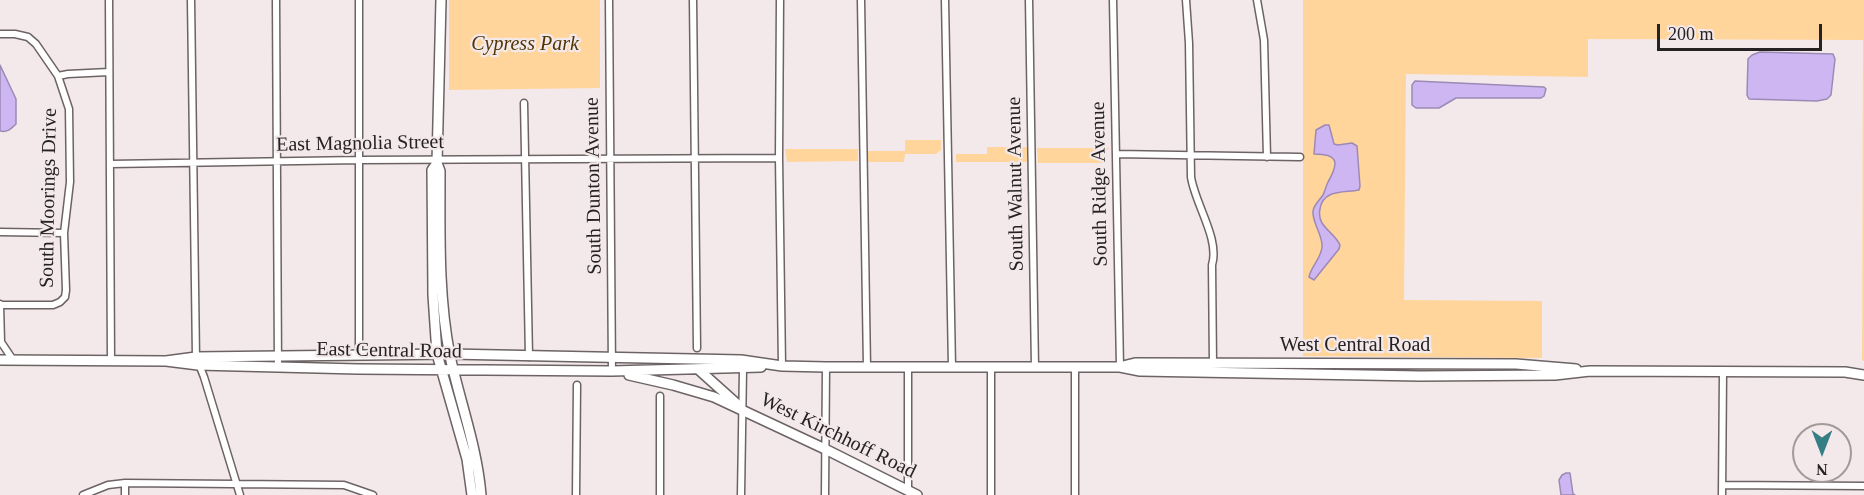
<!DOCTYPE html>
<html>
<head>
<meta charset="utf-8">
<style>
	body { margin:0 }
	#map { position:relative; width:1864px; height:495px; overflow:hidden; background:#f3e9ea; font-family:Georgia,serif }
	canvas { display:block }
	.north { position:absolute; left:1792px; top:423px; width:60px; height:60px; box-sizing:border-box; background:#f3e9ea; border:2px solid #a1999a; border-radius:50%; rotate:180deg; font-size:16px; font-weight:700; line-height:24px; text-align:center; color:#262223 }
	.north::after { content:''; display:block; margin:auto; width:21px; height:27px; background:#357e84; clip-path:polygon(50% 0,100% 100%,50% 72%,0 100%) }
	.scale { position:absolute; left:1657px; top:24px; width:165px; height:27px; box-sizing:border-box; border:3px solid #262223; border-top:0; padding-left:8px; font-size:18px; line-height:21px; white-space:nowrap; color:#262223; -webkit-text-stroke:4px #f3e9ea; paint-order:stroke }
</style>
</head>
<body>
<div id="map">
<canvas width="1864" height="495"></canvas>
<div class="north">N</div>
<div class="scale">200 m</div>
</div>
<script>
const c = document.querySelector('canvas').getContext('2d');
c.lineJoin = 'round';
function fillPath(path, color) {
  c.fillStyle = color;
  c.fill(path, 'evenodd');
}
function stroke(path, color, width, dash) {
  c.strokeStyle = color;
  c.lineWidth = width;
  c.lineCap = dash ? 'butt' : 'round';
  c.setLineDash(dash || []);
  c.stroke(path);
}
function label(font, color, halo, rows, align = 'center') {
  c.font = font + ' Georgia,serif';
  c.lineWidth = 4.5;
  c.setLineDash([]);
  c.textBaseline = 'middle';
  c.strokeStyle = halo;
  c.fillStyle = color;
  for (const [text, x, y, turn = 0] of rows) {
    c.save();
    c.translate(x, y);
    c.rotate((+turn || 0) * Math.PI / 180);
    c.textAlign = isNaN(turn) ? turn : align;
    if (halo) c.strokeText(text, 0, 0);
    c.fillText(text, 0, 0);
    c.restore();
  }
}
const green = new Path2D(`
	M449 0H600V88L449 90Z
	M1303 0H1864V361L1862 360 1863 40 1588 39V77L1406 74 1404 300 1542 301V358L1303 356Z
	M905 140H941V150L936 154H905L904 162H868L867 151H905Z
	M987 147H1027V162H956V154H987Z
	M1037 148H1110L1104 152V163H1038Z
	M785 149H858V161L787 162Z`);
const water = new Path2D(`
	M1760 52 1833 54 1835 59 1831 95 1827 99 1817 101 1749 99 1747 95 1748 59 1752 55Z
	M0 65 16 99V124C11 129 7 133 0 131Z
	M1415 81 1544 87 1546 89 1544 96 1541 98H1456L1439 108H1416L1412 105V85Z
	M1325 125H1329L1334 144 1338 145 1352 143 1357 146 1360 186 1359 190C1344 193 1323 189 1320 209 1319 214 1319 218 1322 223 1327 231 1336 236 1340 245L1339 249 1314 280 1309 277C1311 266 1321 259 1322 247 1323 235 1312 223 1313 211 1314 204 1319 201 1323 195 1325 191 1326 186 1328 182 1339 163 1339 154 1314 154L1316 130Z
	M1566 473H1570L1573 494 1575 495H1561L1559 480 1562 475Z`);
const minor = new Path2D(`
	M109 0 111 361
	M191 0 196 357 204 377 240 495
	M276 0 278 368
	M359 0V356
	M609 0 612 371
	M693 0 697 348
	M780 0 779 158 782 366
	M861 0 867 367
	M945 0 952 367
	M1029 0 1035 367
	M1113 0 1120 367
	M1186 0 1189 43 1191 177C1195 204 1220 239 1212 265L1213 364
	M1257 0 1264 40 1267 157
	M0 34H15L28 37 36 44 58 76 69 109 70 182 64 233 66 290 65 297 60 302 53 305H1
	M58 76 68 74 109 72
	M524 103 529 357
	M1116 154 1300 157
	M111 164 360 160 779 158
	M0 232 64 233
	M0 304 1 342 13 360
	M1075 367V495
	M1722 485 1864 486
	M908 491V367
	M83 495 108 485 125 483 344 485 373 495
	M125 495V483
	M576 495 577 385
	M660 495V396
	M741 495 743 369
	M825 495 826 367
	M991 495V367
	M1722 495 1723 372`);
const secondary = new Path2D(`
	M441 0 437 163 440 171C440 232 438 296 450 356 460 402 477 447 481 495
	M437 163 432 170 433 295 437 354 467 459 472 495
	M0 360 166 361 198 365 358 369 612 371 761 367
	M166 361 196 357 450 354 741 360 782 366 826 367H1120L1140 371 1420 376 1555 375 1590 371 1845 372 1864 375
	M1123 366 1135 363 1516 364 1576 369
	M698 369 737 404
	M629 375 673 385 714 397 825 449 917 495`);
const parkNames = [
	["Cypress Park",525,45]
];
const streetNames = [
	["East Magnolia Street",360,144,-1],
	["South Walnut Avenue",1016,184,-91],
	["South Ridge Avenue",1100,184,-91],
	["South Dunton Avenue",594,186,-91],
	["South Moorings Drive",49,198,-89],
	["West Central Road",1355,346],
	["East Central Road",389,351,1],
	["West Kirchhoff Road",838,436,26]
];
fillPath(green, '#ffd59c');
fillPath(water, '#ceb6f3');
stroke(water, '#9c8ab5', 1.5);
stroke(minor, '#6c6364', 9);
stroke(secondary, '#6c6364', 12);
stroke(minor, '#fff', 6);
stroke(secondary, '#fff', 9);
label('italic 20px', '#503404', '#f3e9ea', parkNames);
label('20px', '#262223', '#f3e9ea', streetNames);
</script>
</body>
</html>
